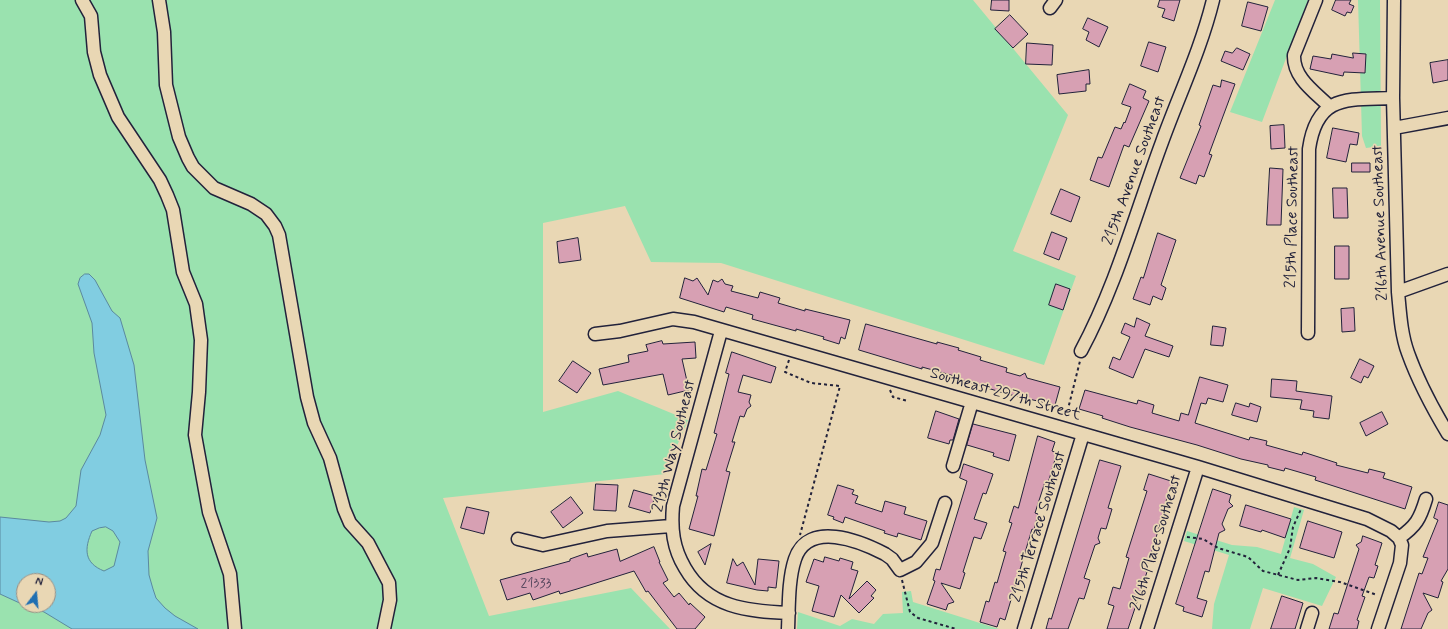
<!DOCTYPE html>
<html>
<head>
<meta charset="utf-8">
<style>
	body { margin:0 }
	#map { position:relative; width:1448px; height:629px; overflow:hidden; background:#e9d7b4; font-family:Mynerve,sans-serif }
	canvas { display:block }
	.north { position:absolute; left:16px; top:573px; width:40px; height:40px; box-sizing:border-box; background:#e9d7b4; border:1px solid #998f84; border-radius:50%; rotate:16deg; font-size:11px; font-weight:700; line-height:16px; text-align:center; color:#22223b }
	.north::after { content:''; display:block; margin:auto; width:14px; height:18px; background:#1f6fb2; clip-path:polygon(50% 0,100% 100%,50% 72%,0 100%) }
</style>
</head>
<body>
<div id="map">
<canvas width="1448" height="629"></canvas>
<div class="north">N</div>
</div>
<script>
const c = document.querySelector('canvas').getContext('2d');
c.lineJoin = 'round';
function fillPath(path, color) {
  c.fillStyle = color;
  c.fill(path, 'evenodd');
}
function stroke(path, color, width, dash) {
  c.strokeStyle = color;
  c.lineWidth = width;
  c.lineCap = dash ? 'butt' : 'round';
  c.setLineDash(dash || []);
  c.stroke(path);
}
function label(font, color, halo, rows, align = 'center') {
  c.font = font + ' Mynerve,sans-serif';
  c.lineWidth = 3.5;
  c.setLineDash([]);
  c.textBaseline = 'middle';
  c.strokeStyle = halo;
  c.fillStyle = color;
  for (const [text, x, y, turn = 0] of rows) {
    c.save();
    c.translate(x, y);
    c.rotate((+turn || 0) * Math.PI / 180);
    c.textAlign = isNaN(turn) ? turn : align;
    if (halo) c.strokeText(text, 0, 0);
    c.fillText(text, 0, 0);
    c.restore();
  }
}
const green = new Path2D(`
	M0 0H973L1068 115 1013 251 1076 276 1044 365 721 263 651 262 625 206 543 223V412L618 391 688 420 665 474 443 498 489 616 631 588 670 629H0ZM24 581H48V605H24Z
	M1275 0H1308L1262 122 1230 112Z
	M1358 0H1380L1381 146 1366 148 1362 136Z
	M1294 507 1304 510 1290 558 1313 564 1336 577 1322 606 1263 588 1250 629H1212L1214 604 1229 555 1184 541 1187 531 1232 545 1257 547 1281 554Z
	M911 591 913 602 999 629H797L798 612 840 626 852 619 874 624 883 614 903 613 902 592Z`);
const water = new Path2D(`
	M85 274H89L95 280 112 311 120 318 134 365 145 460 157 518 148 551 149 575 153 589 156 598 165 608 175 616 198 629H72L44 612 25 605H48V581H24V605L0 594V517L49 522 60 521 66 518 76 506 81 470 100 435 106 415 94 353 92 323 78 284 80 278ZM106 527 113 531 120 542 114 566 104 571C84 563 84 549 92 531L99 528Z`);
const building = new Path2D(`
	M992 0H1009V11L991 10Z
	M1160 0H1180L1174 21 1162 17 1165 9 1158 7Z
	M1336 0H1351L1349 4 1354 6 1351 13 1347 12 1345 16 1332 10Z
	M1248 2 1268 7 1261 31 1242 26Z
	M1010 15 1028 34 1013 48 995 29Z
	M1088 18 1108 27 1099 47 1086 40 1089 32 1083 29Z
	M1149 42 1166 47 1158 72 1141 66Z
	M1027 43 1053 45 1052 65 1026 64Z
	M1237 48 1250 54 1243 70 1221 61 1225 51 1232 53Z
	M1353 53 1366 54 1365 73 1344 72 1343 76 1310 69 1313 56 1331 59 1332 54 1353 58Z
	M1448 60V80L1433 83 1430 63Z
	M1089 70 1090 84H1086V91L1059 94 1057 75Z
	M1222 80 1235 84 1209 154 1212 155 1204 177 1199 175 1196 184 1180 178 1201 126 1199 125 1213 85 1220 87Z
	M1130 84 1146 91 1143 98 1149 101 1129 147 1124 145 1109 187 1090 180 1098 157 1102 158 1115 127 1121 129 1124 122 1125 123 1131 107 1122 104Z
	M1284 125 1285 148 1271 149 1270 126Z
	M1333 128 1359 133 1357 145 1350 144 1346 162 1327 158Z
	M1352 163H1370V172H1352Z
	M1270 168 1283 169 1281 225H1267Z
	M1333 188H1347L1348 218H1334Z
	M1061 189 1080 197 1071 222 1051 214Z
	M1052 232 1067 238 1059 260 1044 254Z
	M1158 233 1176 240 1161 285 1166 288 1162 300 1153 296 1150 305 1133 299 1141 277 1143 278Z
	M578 238 581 260 559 263 557 242Z
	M1335 246H1349V279H1335Z
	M685 278 693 281 697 278 708 295 713 280 718 282 722 279 725 284 733 286 731 291 758 298 760 292 780 298 778 303 805 311V309L850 320 845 339 841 337 839 344 823 339 824 337 796 329V331L752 319 753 315 726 307 724 312 680 298Z
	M1056 284 1070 289 1063 310 1049 305Z
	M1354 308 1355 331 1342 332 1341 309Z
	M1137 318 1150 324 1145 336 1173 346 1169 357 1145 349 1133 378 1109 368 1113 357 1120 360 1130 337 1121 333 1125 323 1134 327Z
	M866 324 937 344V342L959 348 958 350 981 357 980 360 1007 368 1006 372 1020 376 1025 373 1027 378 1060 387 1055 405 1007 394 958 379V377L922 367V369L859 350Z
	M1213 326 1226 328 1223 346 1211 345Z
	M662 341 663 344 695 342 696 358 682 359 689 390 668 395 663 374 603 385 599 369 629 362 628 355 648 351 646 345Z
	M732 352 776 367 771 383 743 375 738 392 751 395 749 402 751 406 747 409 744 417 740 416 732 442H735L726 471 730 472 714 536 689 529 698 496H696L702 469 706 470 717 434 714 433 729 374 726 373Z
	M1360 359 1374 366 1368 378 1364 376 1361 383 1351 378Z
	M573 361 591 373 577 393 559 381Z
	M1200 377 1228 385 1223 402 1208 398 1206 404 1201 403 1195 423 1249 440 1250 437 1267 441 1266 445 1302 455 1303 452 1337 463 1336 465 1368 473 1369 469 1385 473 1383 478 1412 487 1405 509 1315 480 1316 477 1285 468 1284 471 1268 467V465L1241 459 1197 445 1130 427 1102 418 1103 416 1079 409 1085 390 1137 404 1138 400 1154 405 1152 413 1179 421 1181 413 1188 415Z
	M1272 379 1297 381 1296 391 1332 396 1329 419 1313 417 1314 411 1300 409 1302 400 1271 397Z
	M1236 403 1249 407 1250 403 1261 407 1257 422 1232 415Z
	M936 411 959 419 953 440H950L949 444 928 438Z
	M1382 412 1388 424 1366 436 1360 423Z
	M973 424 1016 435 1009 461 993 456 994 453 967 445Z
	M1038 436 1055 442 1052 451 1057 453 1048 483 1045 482 1035 513 1038 514 1034 530 1032 529 1005 620 1000 618 997 627 980 622 986 601 989 602 995 582 997 583 1006 552 1003 551 1012 523 1009 522 1014 506 1018 508Z
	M1100 460 1121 466 1108 508 1112 509 1106 529 1101 528 1098 538 1100 543 1095 545 1084 578 1090 580 1084 599 1079 598 1068 629H1046L1049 618 1051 619Z
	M964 464 993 474 986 494 983 493 974 519 987 523 981 539 974 537 963 572 965 573 960 589 941 583 954 602 948 604 946 610 927 604 935 581 933 580 936 569 940 570 965 488 967 481 960 478Z
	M1149 474 1174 482 1168 498H1167L1154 545 1145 571 1147 572 1128 629H1107L1114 606 1108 604 1113 587 1120 589 1129 558 1126 557 1147 491 1144 490Z
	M596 484 618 485 616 511 594 510Z
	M838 485 854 490 852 494 858 496 855 503 882 512 885 501 906 507 904 514 927 521 921 540 898 533 897 537 884 533 885 531 845 517 843 523 833 519 834 517 828 515Z
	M1213 489 1231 495 1229 502 1233 506 1228 509 1222 524 1225 530 1219 533 1209 572 1205 571 1197 598 1207 601 1202 617 1183 611 1184 607 1176 604Z
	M634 490 655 496 650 513 629 507Z
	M571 497 583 513 563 528 551 512Z
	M1439 502 1448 505V569L1441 581 1443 582 1438 598 1423 593 1432 610 1428 613 1421 629H1401L1419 573 1422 574 1428 558 1423 557 1438 520 1434 518Z
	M1246 505 1291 519 1285 538 1262 530 1261 532 1240 526Z
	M467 507 489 512 484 534 461 528Z
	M1308 521 1342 532 1334 558 1300 548Z
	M1363 536 1382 543 1375 565 1378 566 1374 578 1369 577 1362 596 1365 597 1357 620 1359 621 1357 629H1329L1334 613 1338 614 1359 549 1356 545 1361 542Z
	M711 544 705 565 698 552Z
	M654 547 660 562H659L668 580 663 583 674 597 679 593 689 605 690 603 705 617 695 629H677L648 591 646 592 634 571 577 589 560 594 559 591 533 600 530 593 507 600 500 580 570 561V559L587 553 588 557 617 549 620 561Z
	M825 557 839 561 840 558 853 562 851 569 858 571 849 599 867 581 876 590 871 596 874 598 859 613 841 595 834 617 812 611 819 586 806 582 814 559 823 562Z
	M733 559 737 566 743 562 755 585 758 559 779 561 776 588 768 587V591L757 590 727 583Z
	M1282 596 1303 603 1295 629H1271Z`);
const path = new Path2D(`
	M789 360 785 372 811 383 840 386 800 535
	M890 390 893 397 908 401
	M1066 417 1080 361
	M1187 537 1203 539 1218 548 1248 557 1263 571 1298 580 1316 578 1340 582 1377 595
	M1278 575 1290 548 1293 527 1301 509
	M902 580 910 612 918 618 956 629`);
const minor = new Path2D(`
	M82 0 91 16 94 52 100 75 118 117 160 180 167 195 173 210 183 272 196 304 201 340 199 392 195 435 209 512 230 574 235 629
	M159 0 164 32 166 85 179 137 188 158 193 167 214 188 251 204 266 214 275 226 279 235 307 397 314 423 330 458 344 509 350 523 368 543 389 583 390 600 384 629
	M1316 0 1294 55C1293 78 1315 92 1330 107
	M1394 0 1393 98 1398 292C1400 313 1401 334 1408 353 1418 381 1433 409 1448 434
	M1050 8 1056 0
	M1394 128 1448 118
	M1398 292 1448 274
	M721 331 673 506C671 529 673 548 685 568 708 608 747 611 789 613
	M1308 333 1309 149C1317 93 1349 100 1393 98
	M595 334 620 331 673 319 694 322 1198 467 1367 519 1391 531 1399 538 1402 545 1400 563 1378 629
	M1081 351C1116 286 1136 212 1162 142 1179 95 1201 49 1213 0
	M953 466 972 402
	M1399 538C1416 526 1420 519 1426 499
	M518 539 543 545 607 531 671 526
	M788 629C789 607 788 580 795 559 808 520 860 541 885 554L892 559 900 570 916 562 932 543 945 503
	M1024 629 1083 434
	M1147 629 1198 467
	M1307 629 1312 613`);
const numberNames = [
	["21333",536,584]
];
const streetNames = [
	["215th Avenue Southeast",1135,171,-70],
	["215th Place Southeast",1293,217,-89],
	["216th Avenue Southeast",1381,223,-92],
	["Southeast 297th Street",1005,395,16],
	["213th Way Southeast",675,446,-76],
	["215th Terrace Southeast",1039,527,-73],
	["216th Place Southeast",1157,543,-73]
];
fillPath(green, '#9ae2af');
fillPath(water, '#81cde1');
stroke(water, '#5b899f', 1);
fillPath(building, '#d7a0b3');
stroke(building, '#22223b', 1);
stroke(minor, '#22223b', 15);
stroke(path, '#22223b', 2, [3, 3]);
stroke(minor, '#e9d7b4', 12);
label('14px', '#4f4259', null, numberNames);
label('16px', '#22223b', '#e9d7b4', streetNames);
</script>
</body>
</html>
